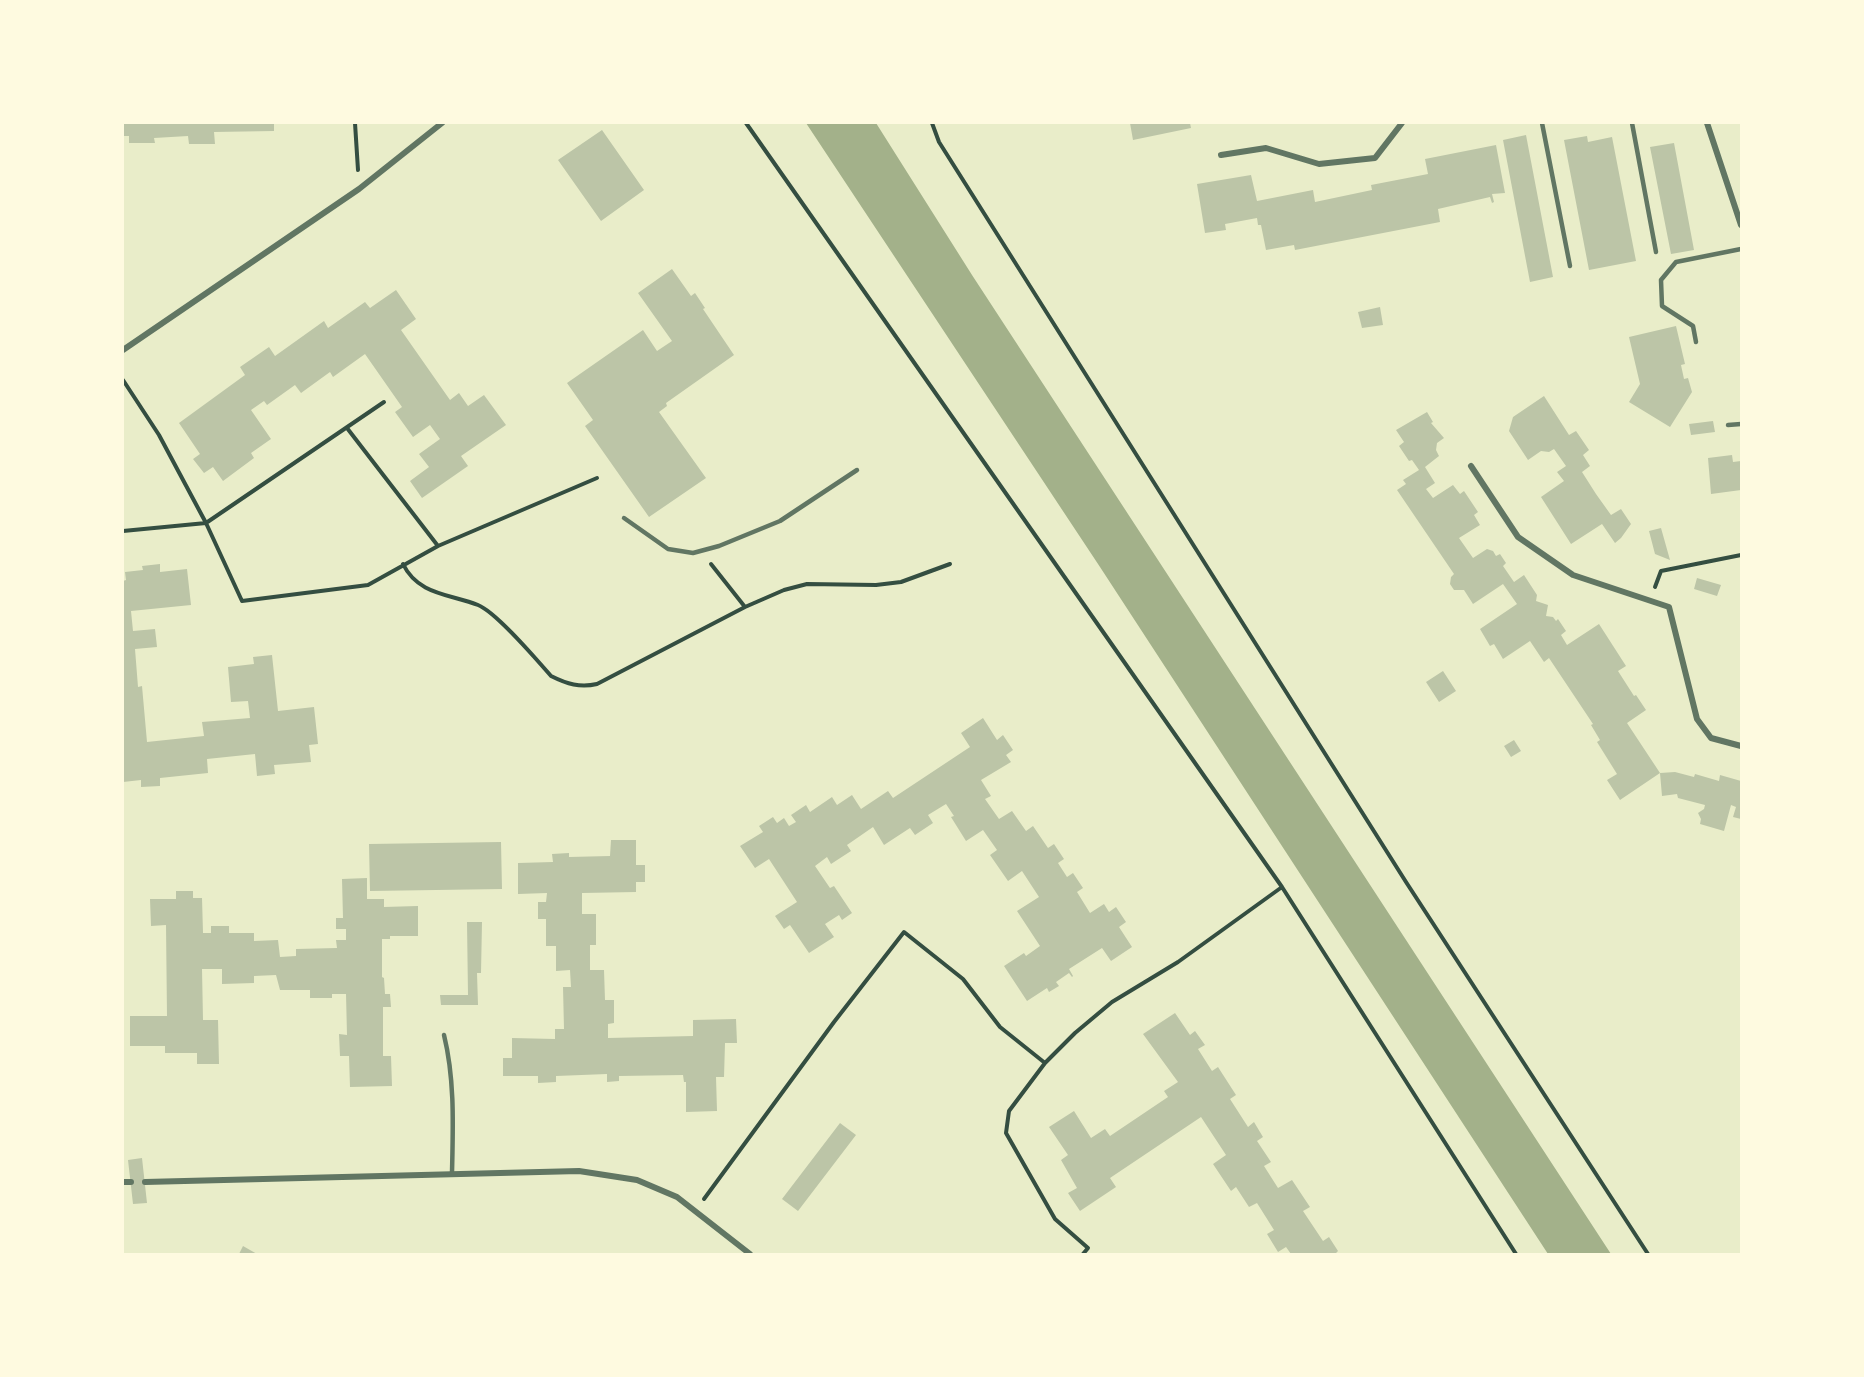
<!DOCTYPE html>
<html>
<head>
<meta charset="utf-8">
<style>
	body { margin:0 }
	#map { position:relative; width:1864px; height:1377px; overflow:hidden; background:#e9edc9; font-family:Cabin,sans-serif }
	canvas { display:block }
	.frame { position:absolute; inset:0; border:124px solid #fefae0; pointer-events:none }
</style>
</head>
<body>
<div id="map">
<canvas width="1864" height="1377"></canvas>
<div class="frame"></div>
</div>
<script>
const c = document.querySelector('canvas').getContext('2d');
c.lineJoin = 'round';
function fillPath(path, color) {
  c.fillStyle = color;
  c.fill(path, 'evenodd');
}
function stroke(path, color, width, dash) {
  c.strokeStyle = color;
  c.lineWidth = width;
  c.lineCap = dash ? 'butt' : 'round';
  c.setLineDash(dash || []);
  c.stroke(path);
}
const water = new Path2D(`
	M806 123H876L972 275 1611 1254H1548L1100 567Z`);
const building = new Path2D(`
	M123 123H274V131L214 132 215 144H189L188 136 154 138 155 143H129V136H123Z
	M1130 123H1190L1191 128 1133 140Z
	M602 130 644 190 601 221 558 160Z
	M1526 135 1553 277 1530 282 1503 140Z
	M1587 136 1588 142 1612 137 1636 261 1589 270 1564 140Z
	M1674 143 1694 250 1671 254 1650 147Z
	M1496 145 1505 193 1492 194 1494 202 1492 203 1490 197 1438 209 1440 222 1295 250 1294 245 1266 250 1261 225H1258L1257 218 1225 224 1226 230 1205 233 1197 184 1251 175 1257 201 1313 190 1315 202 1372 190 1371 185 1428 174 1425 159Z
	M672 269 691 296 695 293 705 308 703 309 734 355 666 403 667 406 659 412 706 478 649 517 585 426 593 420 567 383 643 330 657 351 672 341 638 293Z
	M396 290 416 319 401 330 450 400 459 393 468 406 484 395 506 425 461 456 468 466 422 498 410 481 429 467 419 454 440 439 430 425 413 437 395 412 402 407 365 354 333 377 330 372 301 393 295 385 267 405 264 401 251 410 271 439 251 453 254 458 223 481 213 467 204 473 193 459 200 454 179 423 245 375 240 367 269 347 275 356 324 321 328 328 365 302 370 308Z
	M1380 307 1383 325 1362 328 1358 312Z
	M1676 326 1685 364 1681 365 1684 379 1688 378 1692 392 1670 427 1629 402 1640 384 1629 337Z
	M1544 396 1569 435 1576 431 1589 450 1583 455 1590 466 1582 472 1596 494 1611 515 1621 509 1631 524 1621 538 1615 543 1602 524 1571 544 1541 497 1564 481 1557 472 1566 466 1554 449 1549 452 1541 451 1528 460 1509 431 1513 417Z
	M1427 412 1433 422 1431 423 1444 438 1437 443 1436 450 1439 456 1425 467 1435 483 1426 489 1433 498 1453 485 1460 494 1464 491 1478 512 1474 515 1480 525 1459 538 1473 558 1487 549 1493 551 1496 556 1500 554 1506 563 1503 566 1514 582 1524 575 1537 595 1536 601 1548 605 1546 616 1553 617 1556 621 1558 619 1566 631 1561 635 1567 645 1599 624 1626 666 1618 671 1634 696 1636 695 1646 710 1627 723 1660 773 1620 800 1607 780 1617 774 1597 742 1600 740 1591 725 1593 724 1549 658 1544 662 1530 641 1503 659 1494 644 1490 646 1480 629 1517 604 1503 584 1473 604 1464 590H1454L1450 584 1451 577 1454 574 1397 490 1406 484 1403 480 1419 470 1412 460 1409 461 1399 446 1404 442 1396 430Z
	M1713 421 1715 432 1691 435 1689 424Z
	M1732 455 1733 462 1741 461V490L1711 494 1708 458Z
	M1661 528 1670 560 1655 554 1649 531Z
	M160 564V572L187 569 191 605 131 611 133 631 155 629 157 647 135 649 138 687 142 686 147 742 204 736 202 722 250 718 248 701 231 702 228 667 254 664 253 657 272 655 278 711 314 707 318 744 309 745 311 762 274 765 275 774 257 776 255 754 207 759 208 773 160 778V786L141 787V780L123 782V581L126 580 125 572 143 570 142 566Z
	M1697 578 1721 585 1717 596 1694 589Z
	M1443 671 1456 691 1439 702 1426 682Z
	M983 718 997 740 1003 735 1013 750 1006 755 1011 762 981 780 991 796 985 799 999 819 1012 811 1026 831 1033 826 1048 848 1054 844 1064 859 1058 863 1067 877 1073 873 1083 888 1077 892 1090 913 1104 904 1109 912 1116 907 1126 922 1119 927 1132 947 1111 961 1102 948 1069 969 1073 976 1072 977 1069 973 1056 982 1059 986 1049 992 1047 988 1027 1001 1004 966 1024 953 1026 956 1040 946 1017 911 1039 897 1022 871 1008 881 990 855 997 850 983 830 966 841 951 817 954 816 946 804 928 815 933 823 915 835 910 828 884 845 873 827 847 845 851 851 831 864 827 857 815 866 830 888 834 886 852 913 842 920 839 915 825 924 834 937 809 953 790 925 784 929 775 916 797 902 769 859 755 868 740 846 763 832 759 826 773 817 777 823 784 818 789 826 796 822 791 815 806 805 810 812 832 797 837 805 852 795 861 809 888 791 893 798 970 747 961 733Z
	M1514 740 1521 751 1511 757 1504 746Z
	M1675 772 1694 777 1695 774 1719 781 1720 775 1741 781V819L1733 817 1736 807 1731 805 1724 831 1700 824 1701 819 1698 813 1704 809 1705 805 1678 798 1677 794 1662 796 1660 773Z
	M611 840H636V865H645V882H636V892L582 893V914H596V945H590V970H604L605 1000H614V1023L608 1024V1038L693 1036V1020L736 1019 737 1043H725L724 1077H716L717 1111 686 1112V1082H684L683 1075 619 1076V1081L607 1082V1074L556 1076V1082L538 1083V1076H503V1058H512V1038L555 1039V1029H564L563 987H571L570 970 556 971V946H546V919H538V902H546L547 893 518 894V863L553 862 552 854 569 853V857L610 856Z
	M501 842 502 889 370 891 369 844Z
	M367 878V899H384V907L418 906V936H390V939H382V977L384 978 385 994H390L391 1007H383V1056H391L392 1086 350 1087 349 1056H340L339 1034 347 1035 346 994H332V998H310V990H280L276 975 254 976V983L222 984V969H202L203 1020H218L219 1064H197V1053H165V1046H130V1016H167L166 925 151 926 150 899H176V891H193V898H202L203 933H211V926H229V933H254V941L278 940 280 957 296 956V949L337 948 336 940H346V929H336V918H343L342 879Z
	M467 922H482L481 973H477L478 1005H441L440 995H468Z
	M1175 1013 1190 1035 1195 1031 1205 1045 1198 1049 1212 1071 1218 1067 1236 1095 1230 1099 1248 1127 1254 1122 1263 1137 1257 1141 1271 1162 1264 1166 1278 1188 1292 1180 1310 1207 1303 1211 1323 1241 1329 1237 1338 1251 1335 1254H1291L1286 1247 1278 1252 1267 1234 1274 1230 1257 1203 1249 1207 1236 1187 1231 1191 1213 1164 1226 1155 1201 1117 1110 1178 1116 1187 1080 1211 1068 1193 1077 1188 1061 1160 1068 1155 1049 1127 1074 1111 1091 1138 1105 1129 1110 1136 1168 1097 1164 1091 1178 1082 1143 1034Z
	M840 1123 856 1135 798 1211 782 1199Z
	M142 1158 147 1203 133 1204 128 1160Z
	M243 1246 257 1254H239Z`);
const path = new Path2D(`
	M355 123 358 170
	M746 123 1282 887 1516 1254
	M932 123 939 142 1406 882 1648 1254
	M123 380 159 435 206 523 242 601 368 585 438 546 597 478
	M347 428 438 546
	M123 531 206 523 384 402
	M403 564C418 595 450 594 478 605 496 612 536 659 551 676 567 684 580 688 597 684L745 607 784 590 807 584 876 585 901 582 950 564
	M711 564 745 607
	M1655 587 1661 571 1741 555
	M704 1199 834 1022 904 932 963 979 1000 1027 1045 1063
	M1083 1254 1088 1248 1055 1219 1006 1133 1009 1111 1045 1063 1075 1033 1112 1002 1178 962 1282 887`);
const service = new Path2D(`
	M1542 123 1570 266
	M1632 123 1656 252
	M1696 342 1693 326 1662 306 1661 280 1676 262 1741 249
	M1728 425 1741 424
	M624 518 668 549 693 553 719 546 780 521 857 470
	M444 1035C455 1080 453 1127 452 1173`);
const minor = new Path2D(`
	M1707 123 1741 225
	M1221 155 1266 148 1319 164 1375 158 1402 123
	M123 350 359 189 442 123
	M1471 466 1518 537 1573 575 1669 607 1697 719 1711 738 1741 746
	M123 1182H131
	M145 1182 579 1171 637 1180 677 1197 750 1254`);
fillPath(water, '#a3b18a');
fillPath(building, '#bcc5a7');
stroke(path, '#344e41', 4);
stroke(service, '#617663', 4.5);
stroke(minor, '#617663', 6);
</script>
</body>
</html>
